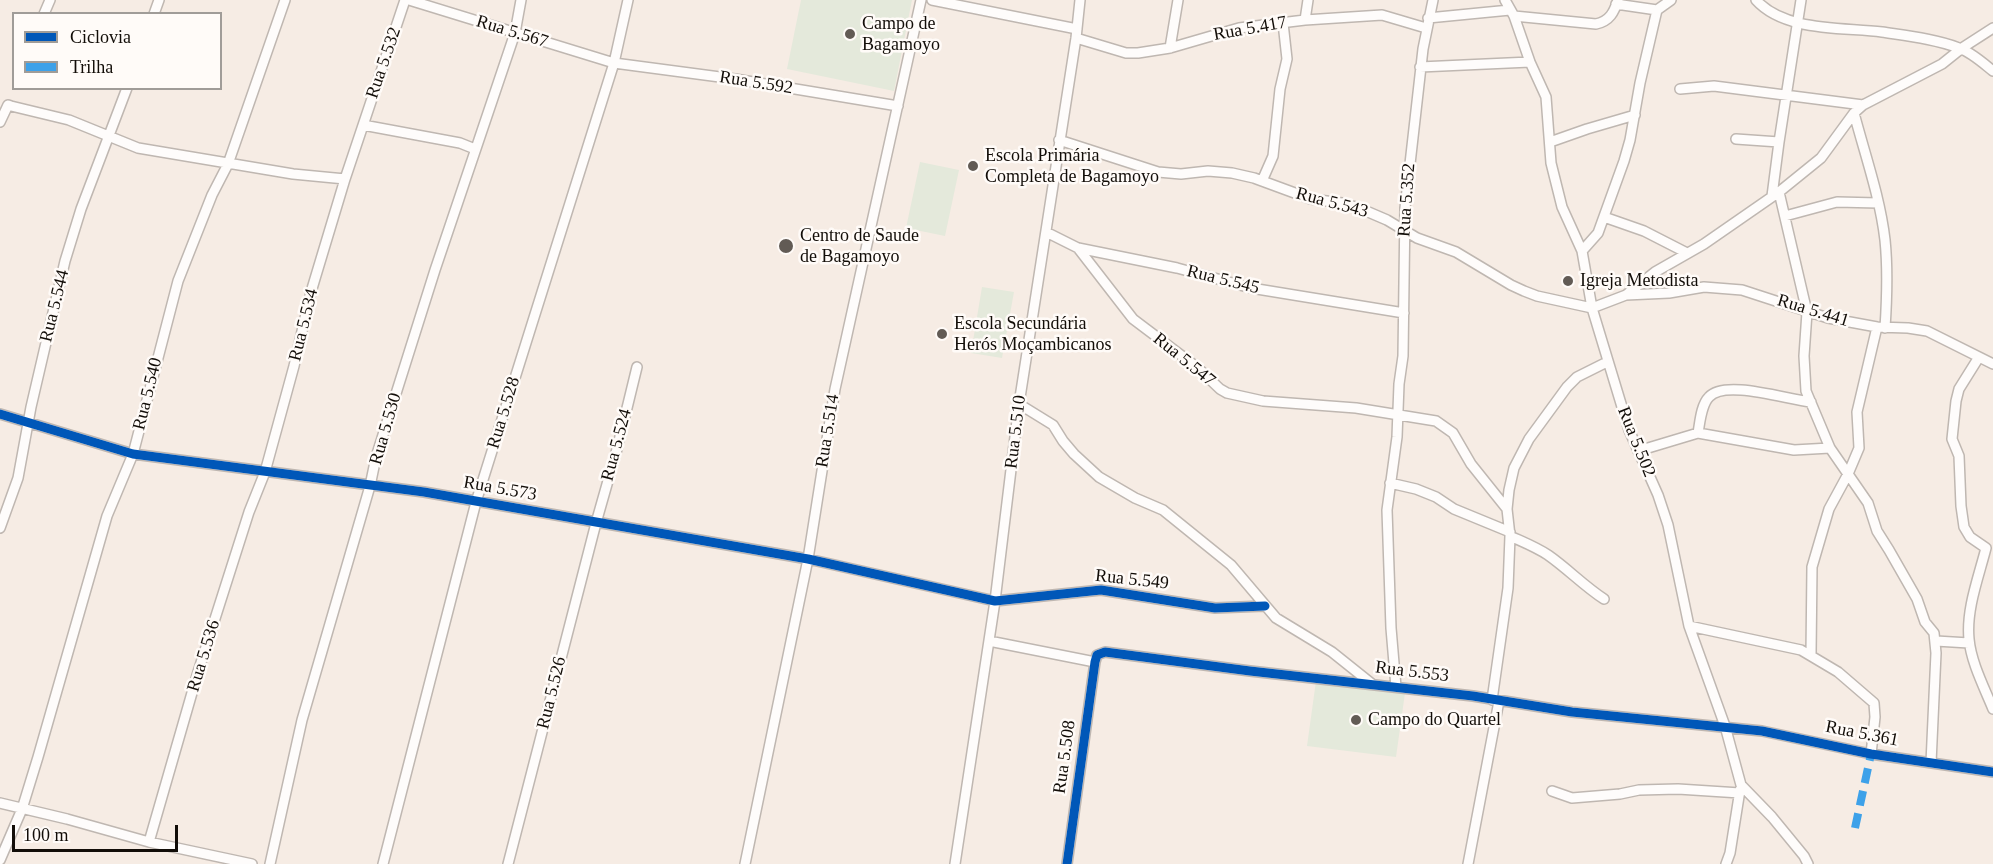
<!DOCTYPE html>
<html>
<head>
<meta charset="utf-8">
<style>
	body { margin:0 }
	#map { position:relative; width:1993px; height:864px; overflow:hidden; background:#f6ece4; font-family:Georgia,serif }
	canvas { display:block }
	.legend { position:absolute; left:12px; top:12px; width:210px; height:78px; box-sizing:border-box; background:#fffbf8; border:2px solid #a09c98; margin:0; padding:8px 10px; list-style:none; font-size:18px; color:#120d08 }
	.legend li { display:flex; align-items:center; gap:12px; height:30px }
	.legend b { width:30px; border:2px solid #a09c98 }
	.scale { position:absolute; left:12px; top:825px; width:166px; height:27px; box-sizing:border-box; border:3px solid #120d08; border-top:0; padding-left:8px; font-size:18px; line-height:21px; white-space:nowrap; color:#120d08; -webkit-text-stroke:4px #fffbf8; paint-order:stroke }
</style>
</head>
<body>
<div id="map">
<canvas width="1993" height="864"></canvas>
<ul class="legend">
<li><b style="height:8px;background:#0057b8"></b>Ciclovia</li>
<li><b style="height:8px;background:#3da1e9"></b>Trilha</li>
</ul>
<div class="scale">100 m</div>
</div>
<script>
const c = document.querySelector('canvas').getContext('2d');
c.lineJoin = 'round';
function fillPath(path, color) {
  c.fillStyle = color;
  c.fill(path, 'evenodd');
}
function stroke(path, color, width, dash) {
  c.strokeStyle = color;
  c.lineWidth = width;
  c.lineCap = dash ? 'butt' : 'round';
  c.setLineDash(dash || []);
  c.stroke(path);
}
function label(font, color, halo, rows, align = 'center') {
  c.font = font + ' Georgia,serif';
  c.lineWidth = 5;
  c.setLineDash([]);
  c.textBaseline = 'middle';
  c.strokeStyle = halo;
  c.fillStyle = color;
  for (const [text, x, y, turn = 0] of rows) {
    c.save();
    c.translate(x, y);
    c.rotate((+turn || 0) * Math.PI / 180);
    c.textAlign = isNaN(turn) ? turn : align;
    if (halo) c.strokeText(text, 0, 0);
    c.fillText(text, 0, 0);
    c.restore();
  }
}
const green = new Path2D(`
	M801 0H912L894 91 787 69Z
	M920 162 959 170 945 236 906 228Z
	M982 287 1014 292 1002 358 971 353Z
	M1316 681 1405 693 1396 757 1307 746Z`);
const street = new Path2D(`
	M409 0 614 63 735 79 898 106
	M932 0 1077 29
	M1505 0 1514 16 1530 62 1546 97 1551 163 1562 207 1582 251 1592 308 1629 430 1658 495 1668 525 1689 626 1725 726 1741 785 1772 817 1804 856 1808 864
	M1756 0C1785 32 1843 27 1882 32 1908 36 1935 39 1959 48 1971 52 1983 63 1993 71
	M1616 4 1657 10
	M44 14 50 0
	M154 14 159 0
	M1514 16 1596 24C1610 21 1614 12 1618 0
	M1428 18 1510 10
	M1305 20 1308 0
	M1076 38 1126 53H1138L1170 48 1239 28 1305 20 1382 15 1426 28
	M1170 48 1178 0
	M1420 67 1530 62
	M1680 89 1714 86 1863 105
	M1854 113C1865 155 1880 197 1885 240 1888 269 1887 298 1885 328
	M0 122 8 105 11 106 69 120 138 148 293 174 345 179
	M363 125 460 143 475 149
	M1736 139 1779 142
	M1059 140 1158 172 1181 174 1208 171 1232 173 1254 178 1311 199 1342 203 1359 208 1387 220 1417 238 1456 252 1511 285 1524 291 1537 296 1592 308 1626 295 1655 272 1704 244 1779 192 1821 158 1854 113 1863 105 1942 64 1962 48 1993 28
	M1550 142 1587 129 1635 115
	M1262 181 1273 156 1280 89 1287 59 1283 23
	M1779 192 1807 312 1804 356 1806 391 1830 448 1868 503 1877 531 1889 550 1917 599 1925 622 1934 633 1936 653 1931 763
	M1772 196 1779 142 1801 0
	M1785 216 1837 202 1878 203
	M1604 217 1644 231 1687 253
	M1046 232 1078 248 1177 268 1251 288 1404 313
	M1078 248 1133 319 1198 368 1220 389 1227 393 1263 401 1356 408 1436 421 1453 433 1471 464 1507 509
	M1582 251 1598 233 1624 161 1630 140 1640 83 1657 10 1671 0
	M1626 295 1669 293 1704 287 1742 290 1828 318 1877 327 1908 328 1927 331 1993 364
	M1979 357 1959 389 1956 401 1952 439 1959 456 1961 506 1964 527 1970 537 1986 548C1979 576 1966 609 1969 639 1971 662 1984 687 1993 709
	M1019 404 1053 425 1063 441 1074 454 1099 477 1135 498 1163 510 1231 565 1276 618 1332 652 1372 684
	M0 414 133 454 424 492 808 559 995 601 1101 590 1215 608 1265 606
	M1698 433C1700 422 1701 405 1709 397 1725 379 1788 400 1811 402
	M1638 451 1698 433 1794 450 1830 448
	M1390 483 1416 489 1436 497 1454 509 1510 532
	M0 528 18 478 31 407 65 261 81 209 127 88
	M1510 536C1523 542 1536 547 1548 555 1568 569 1584 586 1604 599
	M1689 626 1801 650 1838 672 1874 703 1875 717 1871 754
	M989 641 1095 662
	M1936 641 1969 643
	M1811 654 1812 567 1829 509 1848 474 1859 448 1857 412 1877 327
	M1396 687 1391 628 1387 510 1397 437 1399 384 1403 356 1405 208 1423 49 1433 0
	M1492 700 1508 588 1510 536 1507 509 1509 490 1514 468 1529 439 1567 387 1577 377 1607 362
	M1552 791 1572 798 1620 794 1639 790 1678 789 1740 793
	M0 803 67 819 149 842 252 864
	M149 842 198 672 249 512 265 472 294 366 311 292 345 179 405 0
	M0 860 22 809 38 757 107 516 133 454 178 281 212 195 228 164 285 0
	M270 864 302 720 370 486 376 457 435 270 515 33 521 0
	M383 864 476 502 614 63 628 0
	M508 864 596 523 617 449 637 367
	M745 864 808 559 835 389 921 0
	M955 864 995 601 1019 404 1076 38 1080 0
	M1067 864 1095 662 1097 655 1105 652 1250 671 1473 696 1572 712 1762 731 1871 754 1993 772
	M1468 864 1499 701
	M1726 864 1730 853 1740 790`);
const quiet = new Path2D(`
	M1855 828 1871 754`);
const cycleway = new Path2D(`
	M0 414 133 454 424 492 808 559 995 601 1101 590 1215 608 1265 606
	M1067 864 1095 662 1097 655 1105 652 1250 671 1473 696 1572 712 1762 731 1871 754 1993 772`);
const markers = [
	[850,34,6,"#625b55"],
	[973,166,6,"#625b55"],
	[786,246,8,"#625b55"],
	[1568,281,6,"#625b55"],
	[942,334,6,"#625b55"],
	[1356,720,6,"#625b55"]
];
const poiNames = [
	["Campo de",862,24],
	["Bagamoyo",862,45],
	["Escola Primária",985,156],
	["Completa de Bagamoyo",985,177],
	["Centro de Saude",800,236],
	["de Bagamoyo",800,257],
	["Igreja Metodista",1580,281],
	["Escola Secundária",954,324],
	["Herós Moçambicanos",954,345],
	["Campo do Quartel",1368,720]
];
const streetNames = [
	["Rua 5.417",1250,29,-10],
	["Rua 5.567",512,32,17],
	["Rua 5.532",384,63,-71],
	["Rua 5.592",756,83,9],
	["Rua 5.352",1407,200,-86],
	["Rua 5.543",1332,203,15],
	["Rua 5.545",1223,280,14],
	["Rua 5.544",55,306,-76],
	["Rua 5.441",1813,311,17],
	["Rua 5.534",304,325,-76],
	["Rua 5.547",1184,360,39],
	["Rua 5.540",148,394,-76],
	["Rua 5.528",504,413,-73],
	["Rua 5.530",386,429,-74],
	["Rua 5.514",828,431,-81],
	["Rua 5.510",1016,432,-83],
	["Rua 5.502",1636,442,68],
	["Rua 5.524",617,445,-75],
	["Rua 5.573",500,489,10],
	["Rua 5.549",1132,580,6],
	["Rua 5.536",204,656,-73],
	["Rua 5.553",1412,672,7],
	["Rua 5.526",552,693,-76],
	["Rua 5.361",1862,734,11],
	["Rua 5.508",1065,757,-82]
];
fillPath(green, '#e4e9db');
stroke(street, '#bfb7b1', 12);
stroke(street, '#fefcfb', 9);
stroke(quiet, '#3da1e9', 8, [15, 8]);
stroke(cycleway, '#0057b8', 9);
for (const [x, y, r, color] of markers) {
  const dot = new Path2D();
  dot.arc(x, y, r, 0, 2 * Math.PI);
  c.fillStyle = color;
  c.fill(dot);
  stroke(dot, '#fffbf8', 2);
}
label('18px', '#120d08', '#fffbf8', poiNames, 'left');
label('18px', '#120d08', '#fffbf8', streetNames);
</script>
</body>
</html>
